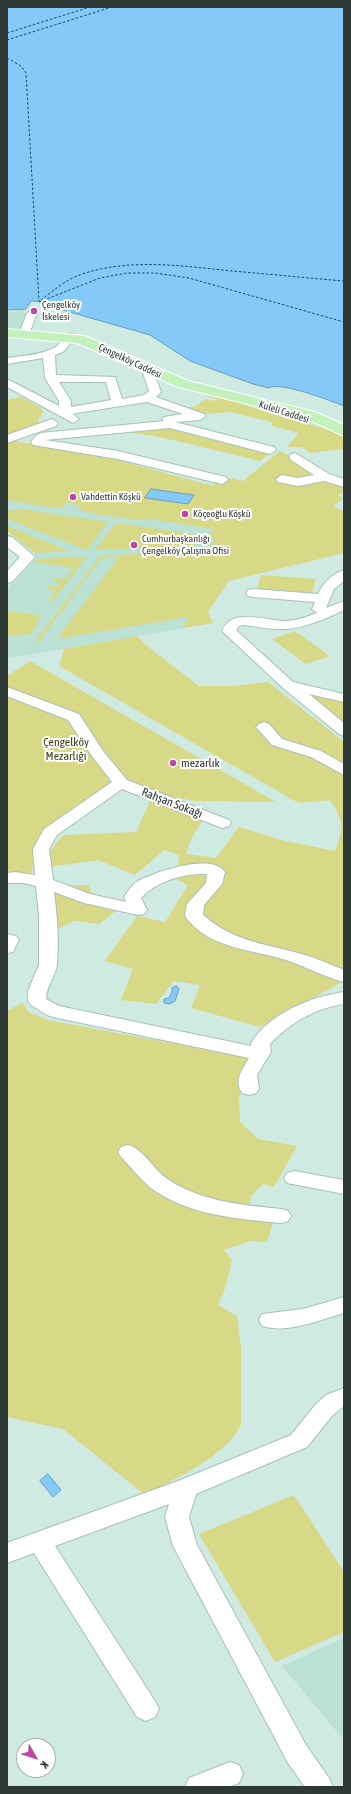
<!DOCTYPE html>
<html>
<head>
<meta charset="utf-8">
<style>
	body { margin:0 }
	#map { position:relative; width:351px; height:1794px; overflow:hidden; background:#ceeae1; font-family:"Asap Condensed",sans-serif }
	canvas { display:block }
	.frame { position:absolute; inset:0; border:8px solid #2e3935; pointer-events:none }
	.north { position:absolute; left:16px; top:1738px; width:40px; height:40px; box-sizing:border-box; background:#fff; border:1px solid #abb0ae; border-radius:50%; rotate:129deg; font-size:11px; font-weight:700; line-height:16px; text-align:center; color:#2e3935 }
	.north::after { content:''; display:block; margin:auto; width:14px; height:18px; background:#bc48a2; clip-path:polygon(50% 0,100% 100%,50% 72%,0 100%) }
</style>
</head>
<body>
<div id="map">
<canvas width="351" height="1794"></canvas>
<div class="frame"></div>
<div class="north">K</div>
</div>
<script>
const c = document.querySelector('canvas').getContext('2d');
c.lineJoin = 'round';
function fillPath(path, color) {
  c.fillStyle = color;
  c.fill(path, 'evenodd');
}
function stroke(path, color, width, dash) {
  c.strokeStyle = color;
  c.lineWidth = width;
  c.lineCap = dash ? 'butt' : 'round';
  c.setLineDash(dash || []);
  c.stroke(path);
}
function label(font, color, halo, rows, align = 'center') {
  c.font = font + ' "Asap Condensed",sans-serif';
  c.lineWidth = 4;
  c.setLineDash([]);
  c.textBaseline = 'middle';
  c.strokeStyle = halo;
  c.fillStyle = color;
  for (const [text, x, y, turn = 0] of rows) {
    c.save();
    c.translate(x, y);
    c.rotate((+turn || 0) * Math.PI / 180);
    c.textAlign = isNaN(turn) ? turn : align;
    if (halo) c.strokeText(text, 0, 0);
    c.fillText(text, 0, 0);
    c.restore();
  }
}
const built = new Path2D(`
	M17 310H25L23 313 27 314 22 330H7V312H16Z
	M14 441 122 461 213 486 216 482 229 581 208 612 213 623 21 656 7 657V590L36 559 35 553 7 531V444Z
	M344 1638V1740L282 1666Z`);
const green = new Path2D(`
	M202 390 239 401 245 405 333 431 344 437V449L310 453 302 447H287L299 433 272 426V422L230 412 208 414 185 408 196 406 206 399 215 401 217 399 199 393Z
	M21 397 41 408 43 411 38 421 40 423 7 435V400Z
	M168 426 271 453 260 461C226 453 192 444 158 437 144 434 133 434 119 430Z
	M14 441 122 461 213 486 216 482 224 483 229 478 243 481 280 451 290 456 312 476 282 483 309 485 321 480 344 486V492L338 495 343 499 333 506 344 512V553L229 581 208 612 213 623 182 628 189 617 62 638 59 636 119 557 102 558 87 577H84L100 556 194 551 195 553 204 550 212 545 214 540 210 534 213 529 150 519 138 520 95 514 79 510 82 506 66 503 62 508 48 507 7 500V444Z
	M21 509 108 522 87 550 7 519V511Z
	M116 523 193 534 198 536 201 540 192 546 95 550Z
	M7 526 69 551 35 553 7 531Z
	M84 557 86 558 52 602H48L55 591 46 589 49 586 56 587 60 583 52 581 55 578 65 579 74 568 34 562 36 559Z
	M261 575 316 579 312 593 257 588Z
	M83 579H86L39 641H35Z
	M7 611 37 615 41 616 36 622 39 623 30 634 7 636Z
	M295 631 330 656 306 664 272 639Z
	M137 636 143 643 199 686H232L268 682 344 742V981L260 1027 191 1008 200 985 174 981 156 1004 121 1000 133 969 105 961 137 916 165 922 188 885 177 880 179 855 164 850 135 875 98 860 49 867 46 857 63 835 136 832 151 799 204 818 190 841 186 854 216 858 239 827 281 840 335 851C344 828 344 822 330 800L301 803 295 801 59 666 64 649Z
	M30 661 276 802 194 801 134 789 110 790 39 839 31 873 7 879V676Z
	M308 693 344 702V726Z
	M89 885 93 897 117 910 99 924 74 921 50 933 56 907 52 886Z
	M22 1003 29 1012 48 1020 251 1058 239 1098 240 1122 258 1139 297 1146 274 1187 263 1184 251 1196 249 1209 221 1203 172 1186 128 1152 122 1159 152 1189 204 1212 274 1220 267 1242 250 1241 224 1250 232 1260 225 1289 218 1305 237 1316 241 1347V1425C224 1458 177 1477 145 1495L63 1429 7 1417V1011Z
	M294 1495 344 1572V1632L275 1662 199 1534Z`);
const water = new Path2D(`
	M7 7H344V406C331 401 280 381 269 388L253 384 190 361 150 335 59 309 45 308 48 302 31 301 26 309 7 310Z
	M151 489 194 495 188 504 145 498Z
	M177 986 179 989 175 1001 170 1004 164 1003V999L169 998 172 992V988Z
	M48 1474 61 1490 53 1497 40 1481Z`);
const ferry = new Path2D(`
	M7 33 90 7
	M7 40 112 7
	M7 58 21 66 26 73 39 301
	M41 300C54 290 67 279 82 274 130 258 183 266 232 271 269 274 307 278 344 281
	M39 302 100 278 127 273H155L189 278 344 322`);
const minor = new Path2D(`
	M32 310 37 313 29 334 24 337 20 336 19 334 27 313Z
	M70 334 74 335 75 337 74 339 63 352 55 355 56 375 115 377 122 399 144 395 149 391 142 370 148 367 152 368 161 392 156 397 204 414 206 416 200 420 175 422 274 447 276 450 270 454 170 428 45 440 118 451 226 477 228 480 222 484 118 459 33 445 31 442C34 438 36 435 41 433L164 421 162 419 164 417 183 414 147 402 76 413 73 414 79 419 73 423 7 387V379L59 406V401L45 378 43 358 7 364V358C22 356 40 355 54 348 61 345 62 336 70 334ZM59 382H106L111 400 71 407V401Z
	M52 419 58 423 56 426 7 443V435Z
	M295 453 329 474 344 479V487L324 481 298 486 278 482 276 479 282 475 298 478 314 475 291 460 289 457 291 454Z
	M7 536 12 537 35 557 12 582 7 583V571L20 557 7 547Z
	M344 570V581L334 589 326 608 344 601V610C323 620 301 630 278 629 266 629 255 626 243 625L239 626 236 630 293 682 344 694V702L309 694 344 723V736L339 734 283 688 222 631C232 606 267 622 287 621 297 620 307 617 317 613L312 609 315 602 253 597 248 596 246 593 248 590 253 589 318 594C323 583 333 573 344 570Z
	M7 687 79 714 103 751 127 780 229 820 231 823 229 826 223 828 217 826 122 789 57 835 49 849 53 880 90 894 126 902 124 897C127 892 133 884 138 881 155 872 212 852 225 872L222 884 204 905 203 915C233 941 261 943 298 953 314 957 329 964 344 970V982C325 977 308 968 289 961 254 949 209 950 185 916L187 904 206 883 207 874C185 873 156 881 141 898L147 910 144 914 138 915 84 903 54 892C57 915 59 940 57 964 56 976 46 986 46 999L59 1006 251 1046V1043C270 1013 310 997 344 992V1004C315 1008 290 1023 270 1044L271 1052 257 1075 259 1089 256 1093 249 1095 242 1093C234 1080 242 1070 249 1058L53 1017 47 1015 31 1005 28 1001V991L39 965V916L36 886 24 883H7V873L15 872 35 875 33 849 44 829 112 782 92 756 68 720 7 696Z
	M264 722 269 724 282 739 321 751 344 764V775L311 757 272 745 256 727 259 724Z
	M7 934 16 936 19 940 13 952 7 953Z
	M128 1145C145 1150 154 1171 169 1180 203 1202 243 1205 281 1209L288 1211 291 1216 288 1221 281 1223C238 1219 187 1215 151 1188 140 1179 131 1167 121 1157L118 1152 121 1147Z
	M294 1171 344 1180V1194L287 1183 284 1178 287 1173Z
	M344 1297V1313C319 1320 288 1334 262 1326L259 1320 262 1314 303 1309Z
	M344 1388V1406L332 1416 307 1447 196 1494 189 1517 197 1545 306 1745 329 1778 333 1787H305L288 1763 173 1546 165 1517 169 1504 55 1546 155 1701 159 1709 155 1717 146 1721 137 1717 34 1553 7 1563V1543L178 1481 291 1435 316 1404 326 1395Z
	M230 1762 239 1765 243 1774 239 1783 229 1787H185L189 1778Z`);
const major = new Path2D(`
	M7 329 85 336 188 381 315 412 344 425V436L305 418 178 387 77 343 7 337Z`);
const markers = [
	[34,311,4,"#bc48a2"],
	[73,497,4,"#bc48a2"],
	[185,514,4,"#bc48a2"],
	[134,545,4,"#bc48a2"],
	[173,763,4,"#bc48a2"]
];
const farPoinames = [
	["Çengelköy",42,305],
	["İskelesi",42,317],
	["Vahdettin Köşkü",81,497],
	["Köçeoğlu Köşkü",193,514],
	["Cumhurbaşkanlığı",142,539],
	["Çengelköy Çalışma Ofisi",142,551]
];
const farStreetnames = [
	["Çengelköy Caddesi",130,361,25],
	["Kuleli Caddesi",284,412,18]
];
const parkNames = [
	["Çengelköy",66,742],
	["Mezarlığı",66,756]
];
const poiNames = [
	["mezarlık",181,763]
];
const streetNames = [
	["Rahşan Sokağı",172,803,21]
];
fillPath(built, '#bbe0d4');
fillPath(green, '#d8d987');
fillPath(water, '#85c9f8');
stroke(water, '#6b9ebe', 1);
stroke(ferry, '#024d73', 1, [2.5, 2]);
stroke(minor, '#a6c1b8', 2);
stroke(major, '#fff', 2);
fillPath(minor, '#fff');
fillPath(major, '#c3f1bc');
for (const [x, y, r, color] of markers) {
  const dot = new Path2D();
  dot.arc(x, y, r, 0, 2 * Math.PI);
  c.fillStyle = color;
  c.fill(dot);
  stroke(dot, '#fff', 1.5);
}
label('10px', '#2e3935', '#fff', farPoinames, 'left');
label('10px', '#2e3935', '#fff', farStreetnames);
label('12px', '#3e3d15', '#fff', parkNames);
label('12px', '#2e3935', '#fff', poiNames, 'left');
label('12px', '#2e3935', '#fff', streetNames);
</script>
</body>
</html>
